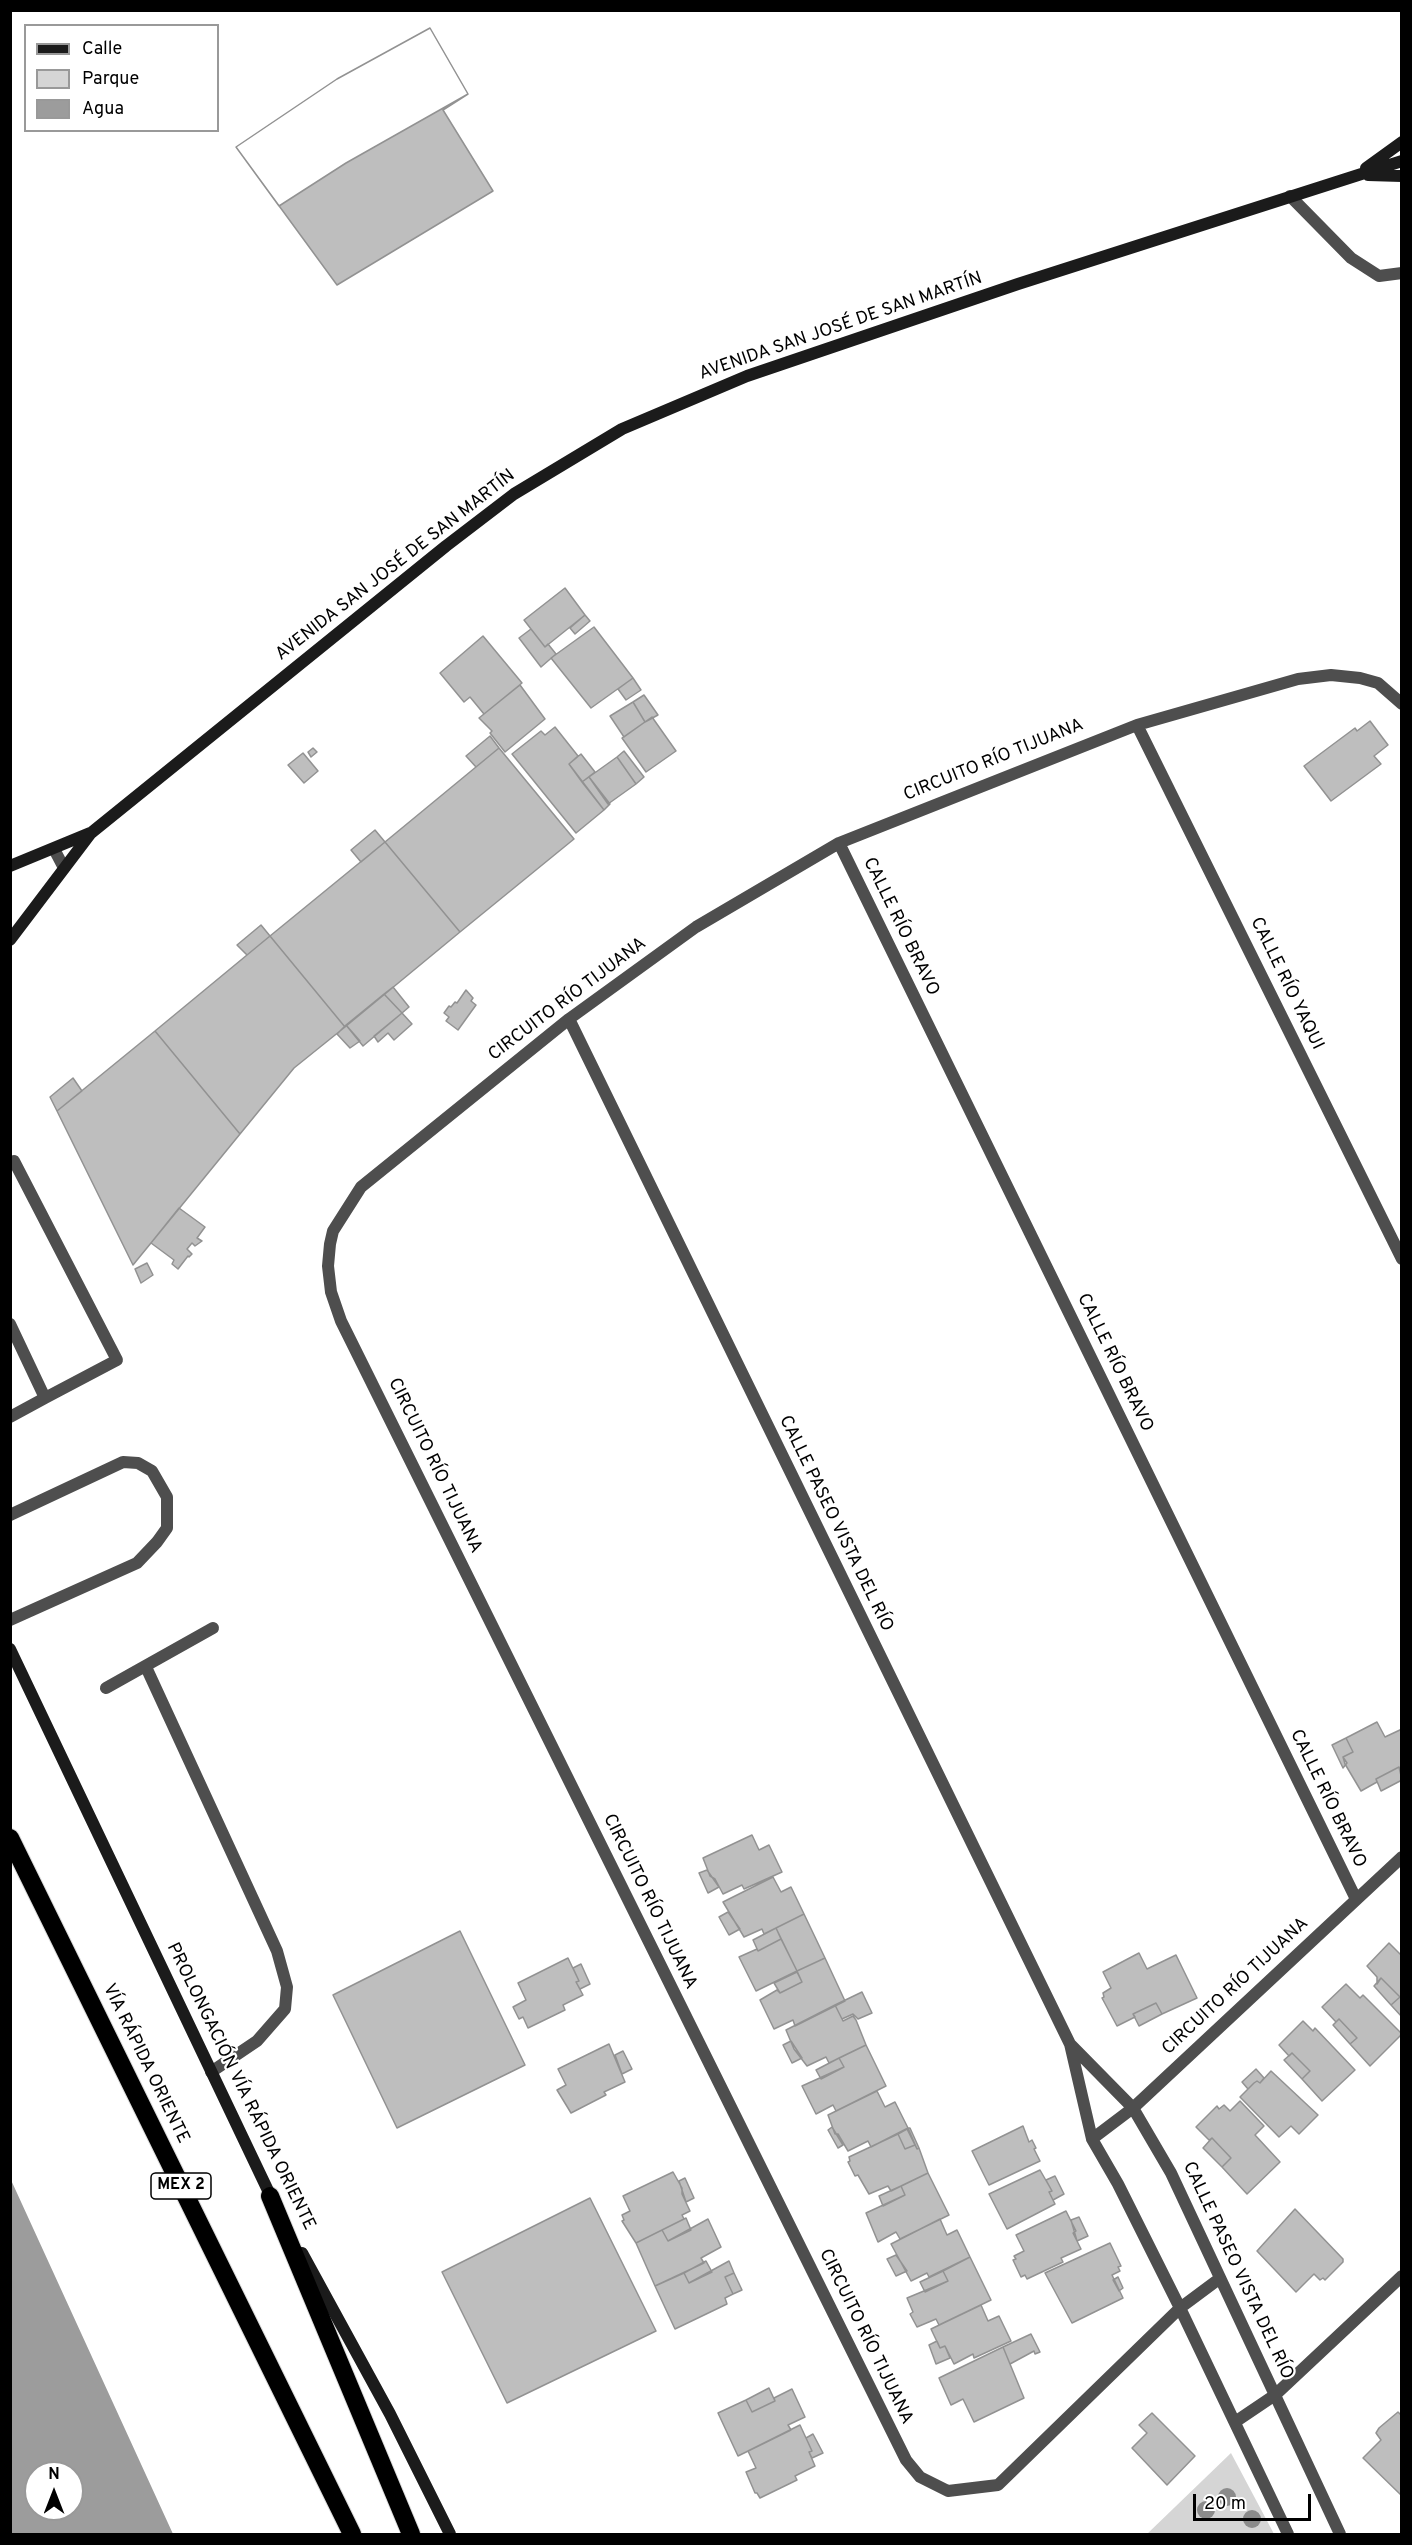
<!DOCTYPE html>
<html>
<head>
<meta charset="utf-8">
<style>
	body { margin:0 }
	#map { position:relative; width:1412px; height:2545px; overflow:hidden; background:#fff; font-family:Overpass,sans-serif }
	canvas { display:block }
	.frame { position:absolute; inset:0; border:12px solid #000; pointer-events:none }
	.legend { position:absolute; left:24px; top:24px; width:195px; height:108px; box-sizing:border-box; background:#fff; border:2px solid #999; margin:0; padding:8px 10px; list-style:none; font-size:18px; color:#000 }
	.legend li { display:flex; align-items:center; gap:12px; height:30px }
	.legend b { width:30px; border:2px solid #999 }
	.north { position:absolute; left:24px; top:2461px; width:60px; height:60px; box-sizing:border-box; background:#fff; border:2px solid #999; border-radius:50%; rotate:0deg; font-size:16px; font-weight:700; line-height:24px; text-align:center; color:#000 }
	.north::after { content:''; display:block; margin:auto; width:21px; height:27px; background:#000; clip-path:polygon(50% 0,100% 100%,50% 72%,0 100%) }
	.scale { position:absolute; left:1193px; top:2494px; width:118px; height:27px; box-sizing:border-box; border:3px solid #000; border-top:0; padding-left:8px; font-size:18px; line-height:21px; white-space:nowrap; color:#000; -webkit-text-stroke:4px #fff; paint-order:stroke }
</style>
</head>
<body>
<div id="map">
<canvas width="1412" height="2545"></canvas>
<div class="frame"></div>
<ul class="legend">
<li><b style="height:8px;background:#1b1b1b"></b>Calle</li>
<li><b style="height:16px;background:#d5d5d5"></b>Parque</li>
<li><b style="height:16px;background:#9c9c9c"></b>Agua</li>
</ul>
<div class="north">N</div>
<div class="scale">20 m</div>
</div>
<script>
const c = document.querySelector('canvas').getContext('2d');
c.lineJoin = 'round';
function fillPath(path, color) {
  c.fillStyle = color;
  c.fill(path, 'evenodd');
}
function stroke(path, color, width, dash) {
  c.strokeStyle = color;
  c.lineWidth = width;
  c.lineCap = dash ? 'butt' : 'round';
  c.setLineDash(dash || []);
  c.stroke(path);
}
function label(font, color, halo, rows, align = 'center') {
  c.font = font + ' Overpass,sans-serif';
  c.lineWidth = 4.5;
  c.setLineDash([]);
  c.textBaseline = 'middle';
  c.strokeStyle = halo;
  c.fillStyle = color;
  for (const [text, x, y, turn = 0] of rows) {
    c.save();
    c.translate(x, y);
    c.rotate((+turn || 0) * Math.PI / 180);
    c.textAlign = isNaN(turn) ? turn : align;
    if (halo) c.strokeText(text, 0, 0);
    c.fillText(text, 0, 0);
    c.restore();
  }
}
const green = new Path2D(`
	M1231 2453 1274 2534H1147Z`);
const water = new Path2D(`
	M10 2180H11L173 2534H11ZM36 2473H72V2509H36Z`);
const building = new Path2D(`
	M430 28 468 94 443 110 493 191 337 285 236 147 337 79Z
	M430 28 468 94 346 163 279 206 236 147 337 79Z
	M565 588 585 615 545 647 524 620Z
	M585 615 590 621 575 634 570 628Z
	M594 627 633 678 591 708 551 658Z
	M531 629 545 647 548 644 556 654 541 667 519 638Z
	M483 636 522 683 484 714 470 697 464 702 440 673Z
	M633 678 641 690 626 700 618 689Z
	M520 685 545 719 505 752 490 733 492 731 479 718Z
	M644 695 658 715 645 722 633 702Z
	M633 702 645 722 624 737 610 716Z
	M652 717 676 751 646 772 622 738Z
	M1370 721 1388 745 1374 756 1381 764 1331 801 1304 766 1355 728 1357 731Z
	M555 727 578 756 569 764 604 810 576 833 512 754 541 731 545 735Z
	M490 736 499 748 476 767 466 756Z
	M313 748 317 752 311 757 308 752Z
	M499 748 574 839 460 932 385 842Z
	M624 751 644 777 636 784 617 757Z
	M303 753 318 771 304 783 288 765Z
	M581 754 595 772 582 782 569 764Z
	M617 757 636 784 608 804 589 777Z
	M589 777 610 804 604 810 582 782Z
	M375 830 385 842 361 862 351 850Z
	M385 842 460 932 345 1027 270 936Z
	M261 925 270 936 247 955 237 945Z
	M270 936 345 1027 294 1068 240 1134 155 1031Z
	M393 987 409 1007 402 1013 384 994Z
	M466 990 473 998 471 1001 476 1005 458 1030 446 1021 449 1017 444 1013 449 1006 451 1007 455 1002 457 1003Z
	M384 994 402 1013 363 1046 346 1025Z
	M402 1013 412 1024 394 1040 388 1033 378 1042 374 1036Z
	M346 1025 360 1041 350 1048 337 1034Z
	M155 1031 240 1134 133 1265 57 1111Z
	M73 1078 82 1091 57 1111 50 1097Z
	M179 1208 205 1227 197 1238 202 1241 195 1246 192 1243 187 1249 192 1254 189 1257 188 1256 178 1269 172 1264 174 1260 151 1243Z
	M147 1263 153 1275 141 1283 135 1269Z
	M1377 1722 1385 1737 1402 1729V1772L1399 1767 1376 1779 1377 1782 1361 1791 1345 1764 1343 1757 1353 1752 1346 1738Z
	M1346 1738 1353 1752 1343 1757 1347 1763 1343 1768 1332 1745Z
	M1399 1767 1402 1780 1381 1791 1376 1779Z
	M752 1835 759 1850 769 1845 782 1872 744 1889 742 1885 723 1894 715 1879 710 1876 703 1858Z
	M707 1870 719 1887 708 1893 699 1873Z
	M773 1877 781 1892 791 1887 804 1914 764 1934 762 1929 744 1937 723 1902Z
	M728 1912 740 1929 729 1935 719 1917Z
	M804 1914 825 1958 797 1971 776 1928Z
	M776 1928 781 1939 758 1951 753 1940Z
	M460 1931 525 2065 397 2128 333 1995Z
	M781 1939 797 1971 756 1991 739 1957 757 1949 758 1951Z
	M1389 1943 1402 1956V2017L1391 2005 1400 1997 1381 1978 1377 1984V1977L1367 1966Z
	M1139 1953 1147 1969 1176 1955 1197 1998 1162 2014 1156 2003 1133 2014 1135 2017 1117 2026 1102 1998 1104 1997 1103 1993 1111 1988 1103 1972Z
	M568 1958 579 1981 576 1982 583 1995 563 2005 565 2010 528 2028 523 2017 519 2019 513 2007 526 2000 518 1983Z
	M825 1958 845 2001 795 2026 793 2020 774 2029 760 2000 777 1990 780 1993 802 1982 797 1971Z
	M581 1964 590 1984 580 1989 576 1982 579 1981 573 1968Z
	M797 1972 802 1982 780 1993 774 1983Z
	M1381 1978 1400 1997 1391 2005 1374 1986Z
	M1346 1984 1360 1998 1363 1995 1402 2034 1370 2066 1350 2044 1357 2038 1339 2019 1336 2022 1322 2007Z
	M862 1992 872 2013 858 2019 853 2014 842 2019 835 2005Z
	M1156 2003 1162 2014 1139 2026 1133 2014Z
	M835 2005 843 2021 853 2016 856 2020 866 2045 829 2063 826 2057 807 2066 794 2049 786 2030Z
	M1339 2019 1357 2038 1350 2044 1333 2025Z
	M1303 2021 1313 2031 1315 2028 1355 2070 1322 2101 1302 2079 1310 2071 1292 2053 1289 2056 1279 2045Z
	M791 2041 802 2058 792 2063 783 2045Z
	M609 2044 625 2082 604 2092 606 2095 571 2113 557 2090 566 2085 558 2069Z
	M866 2045 886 2086 836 2111 833 2105 816 2114 802 2086 844 2067 839 2058Z
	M623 2051 632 2069 622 2074 615 2055Z
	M1292 2053 1310 2071 1302 2079 1284 2060Z
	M839 2058 844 2067 821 2079 816 2070Z
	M1256 2069 1264 2078 1260 2083 1257 2081 1254 2083 1248 2089 1242 2082Z
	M1271 2071 1318 2115 1299 2134 1291 2126 1279 2137 1240 2097 1254 2083 1257 2081 1260 2083Z
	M877 2091 885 2107 895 2102 908 2128 871 2147 868 2141 848 2151 838 2134H835L828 2115Z
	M1240 2101 1264 2126 1255 2135 1280 2162 1247 2194 1222 2167 1231 2158 1212 2138 1209 2140 1196 2127 1217 2106 1219 2109 1224 2105 1230 2111Z
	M1023 2126 1029 2142 1032 2140 1036 2148 1034 2149 1040 2161 989 2185 972 2151Z
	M832 2127 843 2145 838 2148 828 2130Z
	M908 2128H910L919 2148 917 2149Z
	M907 2129 915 2145 905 2149 898 2134Z
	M898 2134 905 2149 915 2145 917 2149 919 2148 928 2173 891 2191 888 2186 869 2194 858 2175 855 2176 848 2162 850 2161 849 2157Z
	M1212 2138 1231 2158 1222 2167 1203 2148Z
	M1040 2170 1052 2191 1049 2192 1055 2204 1007 2229 989 2194Z
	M673 2172 682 2188V2194L690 2211 682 2215 684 2219 636 2243 622 2221 624 2220 622 2215 630 2211 623 2196Z
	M928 2173 949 2215 900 2239 896 2232 878 2242 866 2213 905 2195 901 2186Z
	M1055 2176 1064 2194 1053 2200 1049 2192 1052 2191 1046 2180Z
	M685 2178 694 2198 686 2202 679 2181Z
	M901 2186 905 2195 883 2206 879 2196Z
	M590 2198 656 2331 507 2403 442 2272Z
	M1295 2209 1343 2259V2262L1325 2280 1323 2278 1320 2280 1314 2274 1296 2292 1257 2251Z
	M1066 2211 1076 2231 1073 2233 1081 2249 1061 2258 1063 2262 1027 2279 1025 2275 1021 2277 1013 2260 1016 2259 1014 2256 1024 2251 1016 2235Z
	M1079 2217 1088 2236 1077 2241 1071 2220Z
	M686 2218 691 2230 668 2241 662 2230Z
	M708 2219 721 2247 701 2258 704 2263 655 2286 636 2243 662 2230 668 2241Z
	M940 2219 947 2235 957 2230 970 2257 929 2277 927 2273 911 2281 891 2244Z
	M1110 2243 1121 2266 1118 2267 1120 2271 1112 2275 1123 2298 1072 2323 1045 2273Z
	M896 2255 907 2271 896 2276 887 2259Z
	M970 2257 991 2300 939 2325 936 2319 917 2327 910 2314 913 2312 907 2298 948 2281 943 2271Z
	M706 2261 712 2272 689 2283 684 2273Z
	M729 2261 734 2273 725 2277 733 2294 725 2298 727 2304 675 2329 655 2286 684 2273 689 2283Z
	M943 2271 948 2281 925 2292 920 2282Z
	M734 2273 742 2290 733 2294 725 2277Z
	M1118 2277 1123 2288 1119 2291 1113 2280Z
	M981 2305 988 2321 999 2316 1011 2341 974 2358 973 2354 954 2364 945 2346 940 2348 931 2329Z
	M1031 2334 1040 2352 1035 2354 1034 2351 1010 2364 1003 2347Z
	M937 2341 940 2348 945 2346 950 2358 936 2364 929 2345Z
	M1003 2347 1024 2398 974 2422 963 2399 951 2405 939 2378Z
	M769 2388 775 2401 752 2412 746 2400Z
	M792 2389 805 2417 788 2425 791 2430 738 2456 718 2413 746 2400 752 2412 775 2401 774 2398Z
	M1398 2412 1402 2416V2496L1363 2458 1381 2440 1376 2433 1379 2428Z
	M1152 2413 1195 2456 1167 2485 1132 2448 1147 2433 1139 2425Z
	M800 2425 812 2451 809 2452 815 2466 795 2476 797 2480 760 2498 757 2493H755L746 2472 756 2468 748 2451Z
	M813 2434 823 2453 812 2458 809 2452 812 2451 806 2438Z`);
const lane = new Path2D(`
	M1290 196 1351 258 1379 276 1402 273
	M54 849 64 868
	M14 1161 117 1360 45 1398
	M10 1324 45 1398 10 1417
	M10 1515 123 1462 138 1463 152 1471 167 1497V1528L157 1542 137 1563 10 1620
	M146 1667 277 1951 287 1987 285 2009 257 2041 211 2072
	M106 1688 213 1628`);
const street = new Path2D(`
	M1137 725 1402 1259
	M839 843 1356 1899
	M569 1019 1070 2044 1092 2139 1118 2184 1180 2308 1288 2534
	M1071 2045 1133 2108 1171 2173 1340 2534
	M1092 2139 1133 2108 1402 1857
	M1219 2279 1180 2308 998 2485 948 2491 920 2477 906 2460 341 1321 331 1292 328 1266 330 1244 333 1231 361 1187 569 1019 696 927 839 843 1137 725 1298 679 1331 675 1360 678 1378 683 1402 704
	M1235 2422 1275 2395 1402 2276`);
const secondary = new Path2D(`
	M1366 168 1402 142
	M1368 175 1402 176
	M10 866 90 833
	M10 940 91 833 446 546 514 494 622 429 747 376 1018 284 1402 161
	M10 1649 273 2201
	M302 2253 390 2414 450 2534`);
const highway = new Path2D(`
	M10 1838 352 2534
	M270 2196 411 2534`);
const trees = [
	[1227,2497],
	[1206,2510],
	[1252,2519]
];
const shields = [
	[181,2186,60]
];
const shieldNames = [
	["MEX 2",181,2186]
];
const streetNames = [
	["AVENIDA SAN JOSÉ DE SAN MARTÍN",841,327,-19],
	["AVENIDA SAN JOSÉ DE SAN MARTÍN",396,566,-38],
	["CIRCUITO RÍO TIJUANA",994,761,-22],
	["CALLE RÍO BRAVO",900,927,64],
	["CALLE RÍO YAQUI",1286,984,64],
	["CIRCUITO RÍO TIJUANA",568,1000,-37],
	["CALLE RÍO BRAVO",1114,1363,64],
	["CIRCUITO RÍO TIJUANA",434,1466,64],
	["CALLE PASEO VISTA DEL RÍO",835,1524,64],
	["CALLE RÍO BRAVO",1327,1799,64],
	["CIRCUITO RÍO TIJUANA",649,1902,64],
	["CIRCUITO RÍO TIJUANA",1236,1987,-43],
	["VÍA RÁPIDA ORIENTE",145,2064,64],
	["PROLONGACIÓN VÍA RÁPIDA ORIENTE",240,2087,64],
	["CALLE PASEO VISTA DEL RÍO",1237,2271,65],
	["CIRCUITO RÍO TIJUANA",865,2337,64]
];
fillPath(green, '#d5d5d5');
fillPath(water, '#9c9c9c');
fillPath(building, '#bebebe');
stroke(building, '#929292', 1.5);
stroke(highway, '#dbdbdb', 20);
stroke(lane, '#4e4e4e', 12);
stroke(street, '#4e4e4e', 12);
stroke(secondary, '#1b1b1b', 12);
stroke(highway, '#000', 18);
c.fillStyle = '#8b8b8b';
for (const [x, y] of trees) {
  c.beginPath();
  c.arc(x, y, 9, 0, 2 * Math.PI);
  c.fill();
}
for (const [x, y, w] of shields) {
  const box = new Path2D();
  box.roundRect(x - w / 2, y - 13, w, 26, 4.5);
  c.fillStyle = '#fff';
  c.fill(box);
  stroke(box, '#000', 1.5);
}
label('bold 16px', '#000', null, shieldNames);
label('18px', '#000', '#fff', streetNames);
</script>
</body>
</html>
